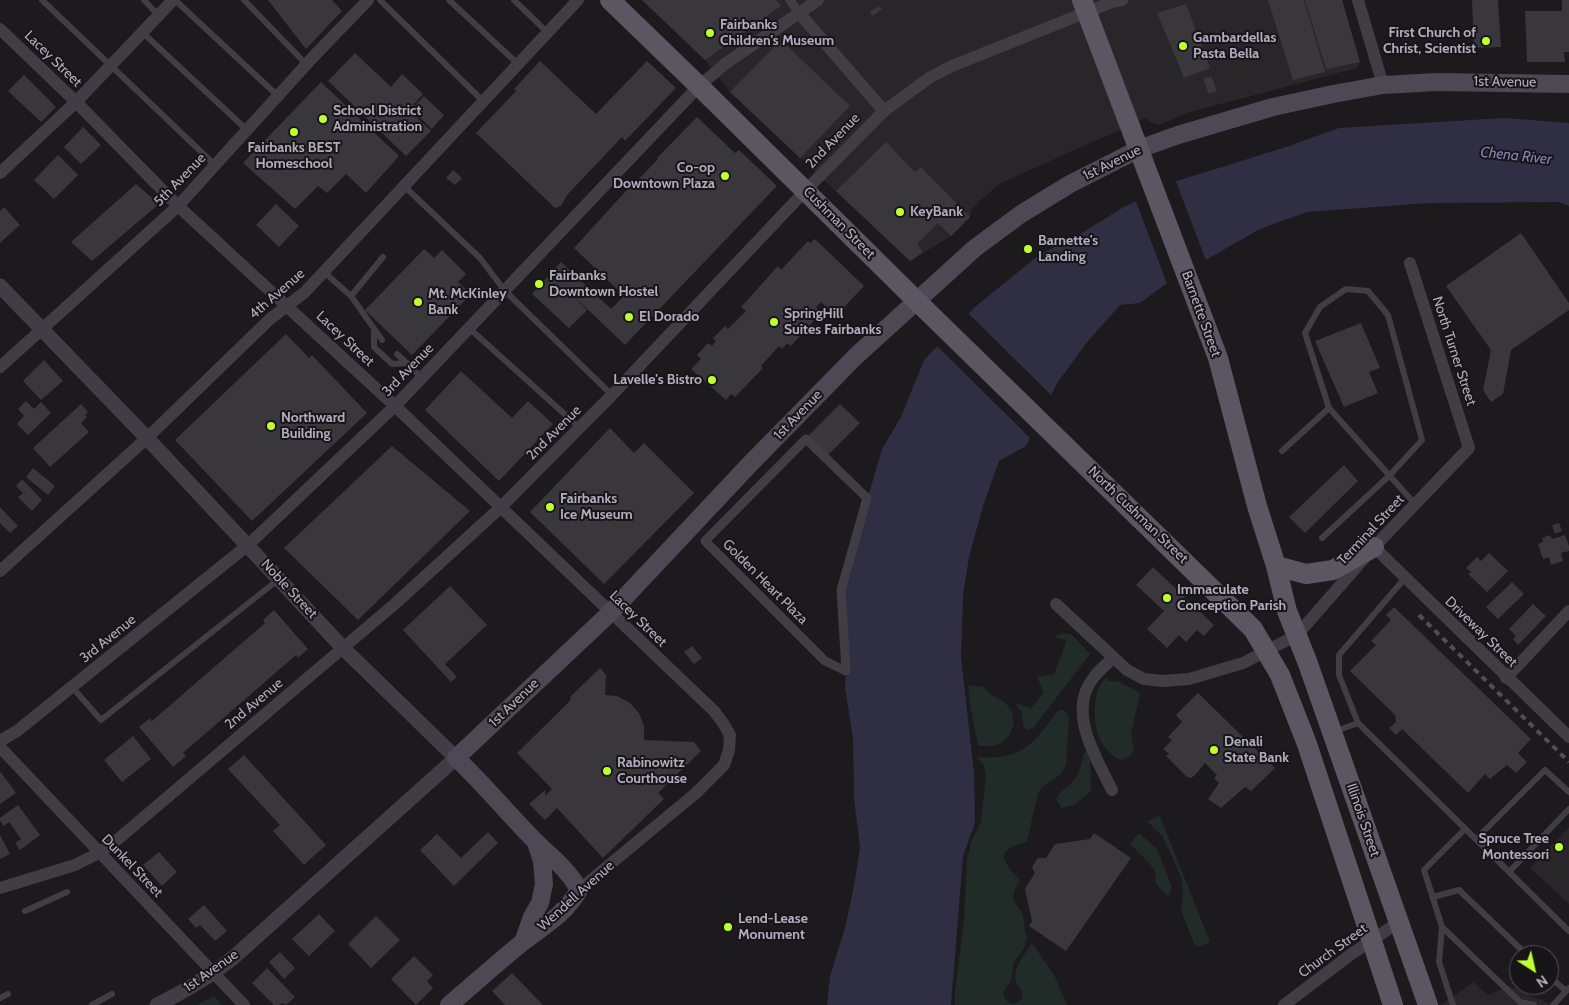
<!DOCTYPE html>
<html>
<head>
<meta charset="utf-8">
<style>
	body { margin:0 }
	#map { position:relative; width:1569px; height:1005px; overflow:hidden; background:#1c1a1d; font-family:Cabin,sans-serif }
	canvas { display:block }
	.north { position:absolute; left:1509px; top:945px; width:50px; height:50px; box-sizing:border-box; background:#171518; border:1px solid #55515a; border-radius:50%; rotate:145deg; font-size:14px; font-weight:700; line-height:20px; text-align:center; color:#b2acbe }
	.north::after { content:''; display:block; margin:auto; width:18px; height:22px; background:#bfff30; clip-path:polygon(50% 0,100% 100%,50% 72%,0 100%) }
</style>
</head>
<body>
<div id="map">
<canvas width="1569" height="1005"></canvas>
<div class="north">N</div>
</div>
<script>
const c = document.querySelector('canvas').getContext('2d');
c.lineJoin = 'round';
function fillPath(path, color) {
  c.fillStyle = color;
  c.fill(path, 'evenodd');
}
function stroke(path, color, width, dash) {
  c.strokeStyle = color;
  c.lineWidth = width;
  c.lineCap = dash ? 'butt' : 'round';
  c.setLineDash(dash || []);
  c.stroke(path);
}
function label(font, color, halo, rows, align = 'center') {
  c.font = font + ' Cabin,sans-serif';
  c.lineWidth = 4;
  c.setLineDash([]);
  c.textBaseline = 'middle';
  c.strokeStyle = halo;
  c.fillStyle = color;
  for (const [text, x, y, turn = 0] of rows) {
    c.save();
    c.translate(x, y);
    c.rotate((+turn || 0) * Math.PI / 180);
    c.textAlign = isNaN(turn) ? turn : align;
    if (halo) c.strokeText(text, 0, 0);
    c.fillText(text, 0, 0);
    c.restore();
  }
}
const built = new Path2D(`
	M642 0H1342L1360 62 1357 68 1217 105 1190 112 1159 125 1151 123 1146 118 999 184 972 208 970 217 951 236 910 261 730 92 705 60Z
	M1569 827V904L1530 868Z
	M1473 982 1488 995 1509 986 1552 1005H1441Z`);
const green = new Path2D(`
	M1066 633 1072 635 1090 654 1034 727 1028 730 1024 728 1021 711 1015 703 1031 708 1044 693 1037 677 1054 674 1067 640 1056 638 1057 635Z
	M1106 678 1108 681H1117L1140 693 1131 734 1134 750 1130 756 1121 760C1112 756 1103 747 1099 738 1093 723 1092 688 1106 678Z
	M968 685 984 687C990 697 1001 698 1008 706 1018 717 1013 736 1001 743 994 747 985 746 978 746L970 704Z
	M1059 710H1064L1069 717 1066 765 1061 774 1045 785 1038 792 1027 842C995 849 1000 860 1020 880 1004 906 1021 900 1024 921 1025 927 1024 931 1027 937L1024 948 1014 962 1011 980 1003 993C1005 1000 1008 1004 1015 1004L1022 999 1023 994C1022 990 1018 987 1017 984 1010 970 1025 955 1032 943L1054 975 1067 1005H955V992L964 921 967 859 972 839 981 822 986 776 984 765 977 758C988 757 1002 758 1013 754 1035 746 1045 726 1059 710Z
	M1087 751 1090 761 1091 791 1074 805 1061 808 1056 799C1059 791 1066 789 1072 782 1080 774 1082 763 1084 753Z
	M1160 816 1210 942 1198 947 1194 944 1181 910 1183 896 1182 879 1163 837 1147 821Z
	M1139 833 1157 849 1172 887 1168 896 1156 884 1155 871 1149 863 1130 844Z
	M214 996 222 1005H197Z`);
const water = new Path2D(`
	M1504 118 1569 123V206L1558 202 1429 203 1307 212 1260 229 1174 278 1140 303 1120 305 1088 341 1057 383 1026 446 999 461 983 506 969 557 963 595 961 657 974 773 975 823 963 856 951 1005H827L830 976 845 928 854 886 860 848 854 798 853 738 845 688 846 671 841 590 882 449 901 417 924 360 975 307 1039 255 1082 233 1122 208 1177 181 1286 147 1339 128Z`);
const pier = new Path2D(`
	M1175 179 1207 263 1168 286 1135 199Z
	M967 312 1053 397 1032 440 935 344Z`);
const building = new Path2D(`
	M268 0H332L342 11 306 49Z
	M642 0H776L781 6 705 60Z
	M1268 0H1304L1325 72 1293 80Z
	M1305 0H1342L1360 62 1326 69Z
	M1472 0H1498L1501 47 1474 48Z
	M1562 0H1569V52H1564L1565 62H1527L1525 11H1562Z
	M1186 4 1210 68 1184 78 1157 13Z
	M879 6 882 9 872 16 870 12Z
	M781 40 850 106 800 158 730 92Z
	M355 53 391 87 402 74 423 94 409 110 431 131 406 156 328 81Z
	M540 61 596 114 647 61 676 88 625 141 622 137 567 195 561 206 555 208 476 133 516 91 514 89Z
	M24 75 56 107 41 122 8 91Z
	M1211 76 1217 91 1209 94 1203 79Z
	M321 82 399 156 366 193 346 174 327 193 318 186 295 209 243 163Z
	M424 96 444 115 432 129 411 109Z
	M697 117 735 153 739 150 777 186 625 345 565 288 587 310 569 328 532 294 561 262 611 309 624 296 574 248 636 180 637 181 658 159 657 158Z
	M83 127 101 145 81 164 64 147Z
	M886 142 915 172 921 167 970 217 951 236 938 223 917 244 923 252 910 261 836 191Z
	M58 155 78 175 54 199 34 180Z
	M453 170 462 178 455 185 446 178Z
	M136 184 159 204 92 261 71 242Z
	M276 204 299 226 279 247 256 225Z
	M4 207 20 225 0 243V211Z
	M1521 233 1569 303V310L1511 350 1503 394 1491 402 1483 390 1491 350 1446 286Z
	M815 239 864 286 836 316 821 302 816 307 818 310 813 316 816 318 791 346 787 343 782 349 779 346 761 366 763 368 735 397 731 394 726 400 691 369 701 359 697 355 708 343 712 346 716 341 713 338 725 326 728 329 746 311 741 307 778 266 781 270 808 241 810 243Z
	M424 249 434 258 442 250 466 274 458 282 471 294 412 355 365 310Z
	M1361 323 1380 368 1369 372 1378 393 1344 407 1315 341Z
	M286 334 309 358 312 355 367 413 252 521 175 440Z
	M44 360 63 381 41 400 23 381Z
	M461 371 512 418 528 401 553 424 499 481 425 410Z
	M26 401 34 409 41 402 51 413 28 435 17 424 24 416 18 409Z
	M81 404 88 412 85 415 87 417 81 423 89 432 50 467 33 448Z
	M840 404 860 423 827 456 807 437Z
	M610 428 634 453 644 443 694 493 604 584 530 512Z
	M392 446 470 511 358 620 284 548Z
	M1344 465 1358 481 1305 533 1289 517Z
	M33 468 55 486 48 495 26 477Z
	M22 479 42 500 32 511 18 497 23 493 16 486Z
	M0 507 18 526 10 533 0 523Z
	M1559 523 1562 531 1555 534 1552 525Z
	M1550 535 1552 539 1565 535 1569 546V551L1561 553 1563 561 1551 565 1549 557 1543 559 1538 544 1543 542 1542 538Z
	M1489 553 1508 571 1487 592 1468 574 1471 572 1466 568 1477 557 1481 561Z
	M1153 567 1214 625 1204 636 1197 630 1186 642 1179 635 1167 648 1147 629 1164 611 1136 585Z
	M1512 582 1524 594 1498 619 1486 607Z
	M450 586 487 625 445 664 457 677 451 682 403 630Z
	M1533 604 1546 616 1518 645 1513 639 1516 636 1509 629Z
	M1394 607 1531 739 1518 753 1527 762 1516 773 1507 765 1490 779 1485 774 1468 793 1402 729 1396 735 1389 728 1396 722 1395 715 1350 671 1376 645 1371 641 1391 620 1386 615Z
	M274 610 308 649 298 658 296 655 183 753 186 756 173 767 139 727 150 718 152 721 265 623 263 620Z
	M692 646 702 658 694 664 684 652Z
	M600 668 606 675 605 695 617 696 630 703 639 713 644 726V740L694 742 701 751 658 793 664 799 603 858 557 808 545 820 529 804 545 790V796L552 789 517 753 570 701 571 696Z
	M1198 693 1275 768 1251 791 1245 787 1221 808 1208 799 1219 783 1214 778 1217 775 1205 763 1195 775 1191 778 1187 777 1166 756 1169 754 1163 749 1172 740 1168 737 1182 722 1176 715Z
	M133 736 151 759 122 782 104 760Z
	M244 755 326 845 304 865 273 831 280 825 228 769Z
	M0 771 16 793 0 804Z
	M18 805 40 835 20 850 15 843 21 839 9 822 4 826 0 821V818Z
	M488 832 498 843 454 886 420 850 437 834 461 858Z
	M1094 833 1131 858 1066 951 1029 926 1032 921 1025 889 1035 873 1032 867 1038 858H1046L1055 844 1090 839Z
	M0 835 10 854 0 859Z
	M159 852 177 872 162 886 143 865Z
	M204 905 227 931 215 941 200 925 196 928 188 919Z
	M319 914 335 931 309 956 292 939Z
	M376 916 400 940 371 968 348 944Z
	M280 952 295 968 284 979 269 962Z
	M414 956 433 975 427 981 433 988 416 1005 391 979Z
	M267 968 295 997 286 1005 282 1003 279 1005H274L252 983Z
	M512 973 543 1005H505L492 991Z`);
const service = new Path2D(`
	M42 0 215 165
	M144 0 158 15
	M175 0 278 96
	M244 0 306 64
	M380 0 483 101
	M449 0 518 64
	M514 0 547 32
	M142 32 247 130
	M404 186 480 258 505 291 612 395
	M324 272 351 296 382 340
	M351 296 383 257
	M469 328 580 428
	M374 331V347L392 364 407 363
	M397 354 422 378
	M1282 451 1329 408 1415 504
	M1322 538 1390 475 1422 440 1388 315 1368 291 1346 289 1320 307 1305 333 1329 408
	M1405 578 1339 655V675L1358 723 1569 931
	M72 687 101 720 279 579
	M1336 731 1358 723
	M1476 839 1545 770 1569 792
	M1509 872 1569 809
	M1433 897 1459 890 1527 955
	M25 911 67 892
	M1442 927 1520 1002 1534 1005
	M1549 976 1566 991
	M0 998 8 994
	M92 1005 112 994
	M1453 1005 1439 962 1442 927 1424 870 1465 829
	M1553 1005 1569 988`);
const pedestrian = new Path2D(`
	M790 0 799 13
	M806 439 867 498 841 590 846 671 825 661 705 541Z`);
const minor = new Path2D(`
	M1358 0 1383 85
	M799 13 884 111
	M0 29 76 102 178 206 395 406 714 711 723 723 730 735 729 750 724 765 696 793 579 890
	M0 173 76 102 173 0
	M0 367 178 206 314 56 368 0
	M1374 547 1569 737
	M0 571 147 438 270 319 305 292 578 0
	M1056 604 1127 670 1144 679 1162 681 1189 679 1243 663 1297 635 1374 547 1469 448 1410 263
	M1506 678 1569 611
	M0 741 17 731 248 545 395 406 699 86 725 64 818 0
	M0 747 244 1005
	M1112 790C1096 757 1066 711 1094 677 1099 670 1107 664 1113 658
	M0 888 75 865 99 853 117 840 397 602 500 508 612 395 805 191 884 111 929 78 952 66 1112 2 1122 0
	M1284 1005 1350 955 1399 922`);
const tertiary = new Path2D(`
	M0 286 147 438 343 648 456 758 234 957C210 977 185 991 157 1005`);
const secondary = new Path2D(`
	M523 942 532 917 540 903 544 884 542 861 536 843
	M449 1005C474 984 498 962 523 942 544 926 566 913 579 890 569 870 551 857 536 842 508 814 484 784 456 758L610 613 750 464 856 356 975 248 1021 214 1070 184 1139 149 1178 135 1273 107 1333 94 1383 85 1436 82 1569 84`);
const primary = new Path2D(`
	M610 0 699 86 931 315 1253 629 1280 675 1307 744 1393 1005
	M1082 0 1218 358 1257 506 1276 566 1287 611 1307 661 1428 1005
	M1276 566 1306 574 1333 570 1374 547`);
const rail = new Path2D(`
	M1419 615 1569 762`);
const markers = [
	[710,33,5,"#bfff30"],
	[1486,41,5,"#bfff30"],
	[1183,46,5,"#bfff30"],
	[323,119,5,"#bfff30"],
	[294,132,5,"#bfff30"],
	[725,176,5,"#bfff30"],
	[900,212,5,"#bfff30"],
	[1028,249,5,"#bfff30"],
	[539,284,5,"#bfff30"],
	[418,302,5,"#bfff30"],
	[629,317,5,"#bfff30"],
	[774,322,5,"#bfff30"],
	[712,380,5,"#bfff30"],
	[271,426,5,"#bfff30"],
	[550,507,5,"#bfff30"],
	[1167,598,5,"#bfff30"],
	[1214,750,5,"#bfff30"],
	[607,771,5,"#bfff30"],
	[1559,847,5,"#bfff30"],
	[728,927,5,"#bfff30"]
];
const poiNames = [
	["Fairbanks",720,25],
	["Children's Museum",720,41],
	["First Church of",1476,33,"right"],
	["Christ, Scientist",1476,49,"right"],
	["Gambardellas",1193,38],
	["Pasta Bella",1193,54],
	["School District",333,111],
	["Administration",333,127],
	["Fairbanks BEST",294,148,"center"],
	["Homeschool",294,164,"center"],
	["Co-op",715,168,"right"],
	["Downtown Plaza",715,184,"right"],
	["KeyBank",910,212],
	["Barnette's",1038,241],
	["Landing",1038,257],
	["Fairbanks",549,276],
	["Downtown Hostel",549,292],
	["Mt. McKinley",428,294],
	["Bank",428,310],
	["SpringHill",784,314],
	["Suites Fairbanks",784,330],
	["El Dorado",639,317],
	["Lavelle's Bistro",702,380,"right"],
	["Northward",281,418],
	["Building",281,434],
	["Fairbanks",560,499],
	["Ice Museum",560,515],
	["Immaculate",1177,590],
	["Conception Parish",1177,606],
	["Denali",1224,742],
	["State Bank",1224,758],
	["Rabinowitz",617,763],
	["Courthouse",617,779],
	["Spruce Tree",1549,839,"right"],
	["Montessori",1549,855,"right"],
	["Lend-Lease",738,919],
	["Monument",738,935]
];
const streetNames = [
	["Lacey Street",53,59,44],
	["1st Avenue",1505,82,1],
	["2nd Avenue",833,141,-46],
	["1st Avenue",1112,163,-26],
	["5th Avenue",180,180,-46],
	["Cushman Street",839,223,45],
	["4th Avenue",277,294,-41],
	["Barnette Street",1201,314,70],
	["Lacey Street",345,339,43],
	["North Turner Street",1454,351,72],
	["3rd Avenue",408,370,-46],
	["1st Avenue",798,415,-46],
	["2nd Avenue",554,433,-45],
	["North Cushman Street",1138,515,44],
	["Terminal Street",1371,530,-47],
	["Golden Heart Plaza",765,582,45],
	["Noble Street",289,589,47],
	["Lacey Street",638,619,44],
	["Driveway Street",1481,632,44],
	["3rd Avenue",108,639,-39],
	["1st Avenue",514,703,-44],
	["2nd Avenue",254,704,-40],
	["Illinois Street",1363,820,71],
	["Dunkel Street",132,866,46],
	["Wendell Avenue",576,896,-42],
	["Church Street",1333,951,-36],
	["1st Avenue",211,971,-35]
];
const waterNames = [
	["Chena River",1516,156,6]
];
fillPath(built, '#29262a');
fillPath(green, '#212c29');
fillPath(water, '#302e43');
fillPath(pier, '#1c1a1d');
fillPath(building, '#3a373c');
stroke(service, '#403d44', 6);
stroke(pedestrian, '#403d44', 9);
stroke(minor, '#403d44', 12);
stroke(tertiary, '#403d44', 15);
stroke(secondary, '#4d4853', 18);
stroke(primary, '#5b5662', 20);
stroke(rail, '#524d58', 4, [6, 5]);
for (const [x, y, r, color] of markers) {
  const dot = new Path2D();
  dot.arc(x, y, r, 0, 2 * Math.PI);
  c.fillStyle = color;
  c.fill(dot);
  stroke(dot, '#171518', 2);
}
label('bold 14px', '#b2acbe', '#171518', poiNames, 'left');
label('14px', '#b2acbe', '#171518', streetNames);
label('italic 15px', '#8780bb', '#171518', waterNames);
</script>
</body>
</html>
